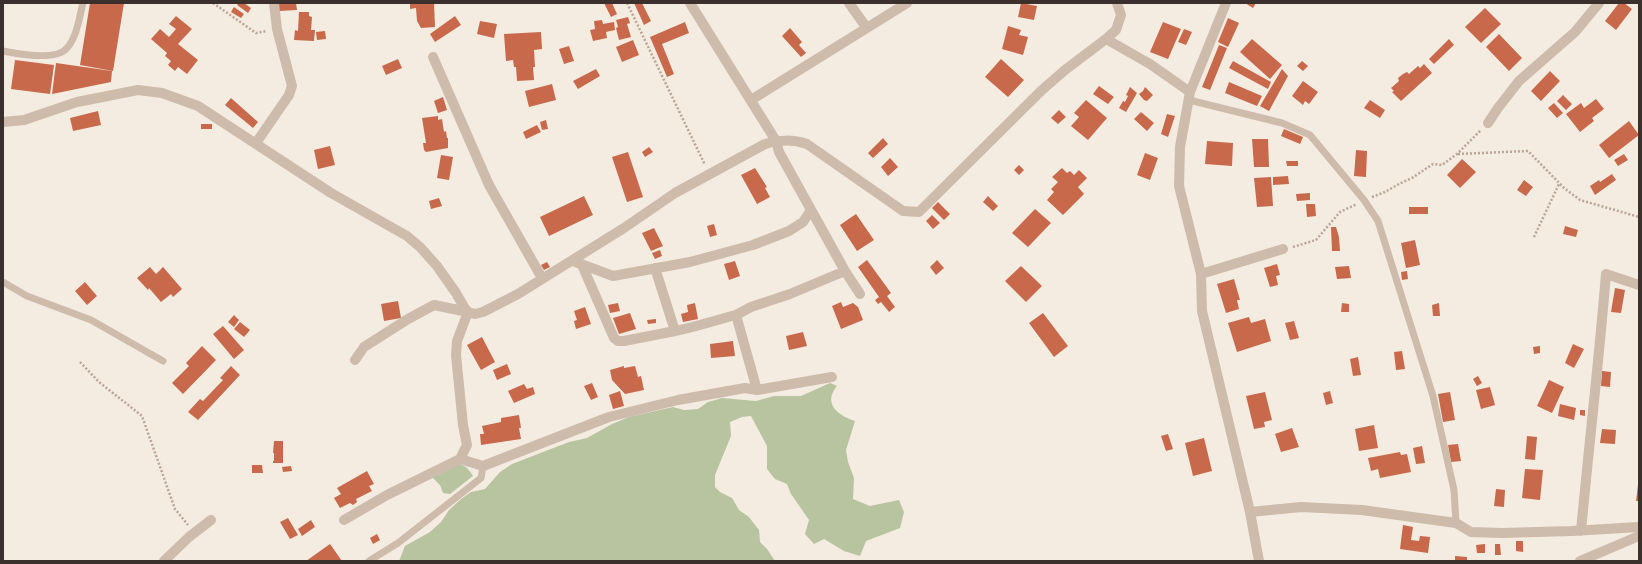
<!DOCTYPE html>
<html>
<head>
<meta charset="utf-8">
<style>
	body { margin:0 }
	#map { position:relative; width:1642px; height:564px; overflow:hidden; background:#f4ebe1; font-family:Karla,sans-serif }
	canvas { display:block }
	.frame { position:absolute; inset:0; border:4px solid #3b302b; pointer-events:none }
</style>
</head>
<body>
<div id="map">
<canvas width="1642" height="564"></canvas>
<div class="frame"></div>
</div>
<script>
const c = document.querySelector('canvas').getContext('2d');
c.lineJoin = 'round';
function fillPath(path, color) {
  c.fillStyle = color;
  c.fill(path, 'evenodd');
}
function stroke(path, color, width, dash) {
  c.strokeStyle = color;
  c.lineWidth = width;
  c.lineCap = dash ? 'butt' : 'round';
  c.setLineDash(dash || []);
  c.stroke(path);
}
const green = new Path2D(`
	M830 383 837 386C822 404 839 416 855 421L846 450 848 462 854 478 853 499 870 506 899 500 904 512 900 528 866 541 860 556 844 551 824 539 814 544 805 534 809 520 791 494 787 484 775 479 767 469V446L751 416 742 417 730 422 731 436 715 475V487L720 492 732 498 739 510 749 517 759 530 760 542 767 549 775 561H399L405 546 430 532 441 522 449 510 461 499 471 492 485 489 500 472 512 464 569 442 587 438 612 424 629 417 673 407 684 410 698 409 708 402 722 398 756 401 774 396H801Z
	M456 463C465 465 468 468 473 476L450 494 443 493 440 485 433 478 437 473Z`);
const building = new Path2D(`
	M90 3H124L113 71 80 65Z
	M239 3H244L251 8 248 13 237 5Z
	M278 3H296L297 10 279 11Z
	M410 3H434L435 27 421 28 417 21 416 8 410 9Z
	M604 3H612L617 14 611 17Z
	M634 3H642L651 21 644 25Z
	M1021 3 1037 6 1034 20 1018 17Z
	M1245 3H1256L1253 8Z
	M1619 3H1624L1632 9 1616 30 1605 21Z
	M234 7 244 14 241 18 231 12Z
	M1485 8 1501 24 1481 43 1465 27Z
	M299 12H309V16L312 17 311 30H315L314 41 294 40 295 30 298 31Z
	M176 16 192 29 178 44 198 60 187 74 178 67 175 71 168 65 171 61 165 56 167 53 151 39 160 29 169 37 176 29 169 24Z
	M455 16 461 25 435 42 430 34Z
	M628 17 630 23 627 24 631 37 619 40 616 28 618 27 616 20Z
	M1228 18 1239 23 1228 47 1218 42Z
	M602 20 603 24 614 22 615 30 606 32 607 38 593 41 590 30 595 29 594 21Z
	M480 21 497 24 494 38 477 34Z
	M685 22 689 33 662 44 674 74 667 77 650 37Z
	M1163 22 1181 29 1168 59 1150 52Z
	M1008 26 1021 30 1019 35 1028 37 1023 55 1002 49Z
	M790 28 802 42 799 45 806 53 801 57 782 36Z
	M1184 29 1192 32 1186 45 1178 42Z
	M325 31 326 39 317 40 316 32Z
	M541 32 542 49 534 50 535 67H533L534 80 517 81 516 67H514L513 60 506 61 504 34Z
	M1499 34 1522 58 1509 71 1486 47Z
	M1252 39 1282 65 1270 79 1240 52Z
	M1449 39 1454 45 1434 64 1429 59Z
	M633 40 639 55 622 62 616 47Z
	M1219 45 1227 48 1210 90 1202 87Z
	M569 46 574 61 564 64 559 49Z
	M398 59 402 68 386 75 382 66Z
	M1001 59 1024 80 1008 97 985 77Z
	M15 60 54 65 50 94 11 89Z
	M1233 61 1271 82 1268 89 1229 68Z
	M1302 61 1308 66 1303 71 1297 66Z
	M56 63 112 71 111 82 52 94Z
	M1424 64 1432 73 1401 101 1392 92 1394 91 1391 88 1399 81 1398 78 1403 74 1407 72 1409 74 1418 66 1420 68Z
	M596 69 600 76 578 89 573 81Z
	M1282 69 1288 76 1269 111 1260 106Z
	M1550 71 1560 81 1541 101 1531 91Z
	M1303 81 1318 92 1309 104 1305 101 1303 105 1292 96Z
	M1229 82 1262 96 1257 106 1225 93Z
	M552 84 556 100 529 107 525 91Z
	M1099 86 1114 97 1108 104 1093 94Z
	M1130 87 1137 93 1126 112 1119 108 1123 101 1125 102 1128 96 1126 95Z
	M1145 87 1153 95 1147 101 1144 100 1139 94 1143 91Z
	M1563 95 1572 104 1566 110 1557 101Z
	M443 97 447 110 438 113 434 101Z
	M231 98 258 122 253 128 225 105Z
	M1596 99 1604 109 1592 118 1594 121 1580 132 1566 114 1581 103 1584 108Z
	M1086 100 1107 118 1088 140 1071 126 1079 117 1074 113Z
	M1370 100 1385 110 1380 118 1364 108Z
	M1554 103 1563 113 1557 118 1548 108Z
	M1059 110 1066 117 1058 124 1051 118Z
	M98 111 101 125 73 131 70 118Z
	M1141 112 1154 123 1147 131 1134 119Z
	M1167 114 1175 116 1168 137 1161 134Z
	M438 116V120L442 119 444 132 446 131 447 138H448V148L426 152 424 150 423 143H426L422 118Z
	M546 120 548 129 542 130 540 122Z
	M1629 121 1639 135 1609 158 1599 145Z
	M201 124H212V129H201Z
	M537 125 541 132 526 139 523 132Z
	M1284 129 1303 137 1300 144 1281 136Z
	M883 138 888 144 873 158 868 153Z
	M1252 139H1268L1269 167H1254Z
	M1207 141 1233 143 1232 166 1205 164Z
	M330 146 335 165 318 169 314 150Z
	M649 147 653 152 645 157 642 152Z
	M1356 150 1367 151 1366 177 1354 176Z
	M628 152 643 197 627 202 612 157Z
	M1145 153 1158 158 1150 180 1137 175Z
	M1624 154 1628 160 1618 166 1614 160Z
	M441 155 453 157 449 180 437 178Z
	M890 158 898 167 888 176 881 167Z
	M1462 159 1476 172 1460 188 1447 175Z
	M1286 161H1298V166H1287Z
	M1019 165 1024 170 1019 175 1014 170Z
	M755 168 767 187 765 188 770 197 757 204 741 175Z
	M1062 168 1067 173 1070 171 1074 175 1079 170 1087 178 1078 187 1084 194 1063 215 1047 200 1054 192 1051 189 1058 182 1052 177Z
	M1612 174 1616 180 1595 195 1590 186 1599 180 1600 182Z
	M1288 176 1289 184 1273 185V177Z
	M1271 177 1273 206 1257 207 1254 178Z
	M1524 180 1533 187 1526 196 1517 190Z
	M1310 193V200L1297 201 1296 194Z
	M584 196 593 215 549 236 540 217Z
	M988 196 998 206 993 211 983 202Z
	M439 198 442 206 431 209 429 201Z
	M938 202 950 214 944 220 932 208Z
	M1306 204H1315L1316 216 1307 217Z
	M1409 207H1428V214H1409Z
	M1035 209 1051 223 1028 247 1012 233Z
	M856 214 874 240 857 251 840 225Z
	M932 215 940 223 933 229 926 221Z
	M714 224 717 235 710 237 707 226Z
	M1565 226 1578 230 1576 237 1563 234Z
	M1331 227H1336L1339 237 1340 251H1332Z
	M654 228 663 246 651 251 642 233Z
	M1415 240 1420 265 1406 268 1401 243Z
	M660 250 662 256 655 259 652 253Z
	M867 260 891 293 887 296 895 307 889 312 881 302 878 304 875 300 879 297 858 267Z
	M937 260 944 268 936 275 930 267Z
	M735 261 740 276 729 280 724 264Z
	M547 262 550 267 544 270 541 265Z
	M1277 264 1280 275 1276 276 1278 285 1270 287 1264 268Z
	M1021 266 1042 286 1026 302 1005 281Z
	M1349 266 1351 278 1337 279 1335 267Z
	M150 267 156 274 163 267 182 289 173 297 171 294 161 302 149 288 148 290 137 278Z
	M1407 271 1408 279 1402 280 1401 272Z
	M1234 279 1240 300H1237L1239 309 1226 313 1217 284Z
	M85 282 97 296 87 305 75 291Z
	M1615 288 1625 290 1621 313 1611 312Z
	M398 301 401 318 384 321 381 304Z
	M841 302 843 307 853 303 858 307 863 320 841 329 832 306Z
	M618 303 620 311 610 313 608 305Z
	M695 303 698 319 683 322 681 314 688 312 687 305Z
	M1342 303 1349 304V312H1341Z
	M1439 303 1440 316H1433L1432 305Z
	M585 307 591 324 576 329 574 321 577 320 574 311Z
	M630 313 636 329 619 334 613 318Z
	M1043 313 1068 346 1054 357 1029 323Z
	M234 315 239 320 234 327 228 322Z
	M1249 317 1251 323 1265 319 1271 341 1237 352 1228 323Z
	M656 319V323L648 324 647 320Z
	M1294 321 1299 338 1290 340 1285 323Z
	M240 322 250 330 244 337 234 329Z
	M223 326 244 350 234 359 213 334Z
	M803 332 807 346 789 350 786 336Z
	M482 337 495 362 481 370 467 345Z
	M733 341 735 356 711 358 710 344Z
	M1573 344 1584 349 1574 368 1565 363Z
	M202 346 216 360 183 394 172 383 189 366 186 363Z
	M1540 346V353L1534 354 1533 347Z
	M1402 351 1405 369 1396 370 1394 352Z
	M1358 357 1361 375 1353 376 1350 359Z
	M507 364 511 374 497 380 493 370Z
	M231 366 240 375 198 420 188 412 200 399 203 401 223 380 220 378Z
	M624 366V368L635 366 638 377 641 376 644 390 625 394 612 380 610 370Z
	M1602 371 1611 372 1610 387 1601 386Z
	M1478 376 1482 383 1477 386 1473 379Z
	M1549 380 1564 387 1552 413 1537 406Z
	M592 383 598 397 591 400 584 386Z
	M524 384 527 389 533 387 535 394 514 403 508 391Z
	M1490 387 1495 405 1481 409 1476 390Z
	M620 391 624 406 613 409 609 395Z
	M1330 391 1333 403 1326 405 1323 393Z
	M1265 392 1272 420 1264 422 1265 427 1254 429 1246 396Z
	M1450 392 1455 420 1443 422 1438 394Z
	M1560 404 1576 408 1574 420 1558 416Z
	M1580 410H1585V416L1580 415Z
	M519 415 521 428H519L521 439 481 445 480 434H484L482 426 501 422V418Z
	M1374 425 1378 448 1359 451 1355 429Z
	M1292 428 1299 447 1281 452 1275 434Z
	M1602 429 1616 430 1615 444 1600 443Z
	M1168 434 1173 449 1166 451 1161 436Z
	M1527 436 1537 437 1535 460 1525 459Z
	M1204 438 1212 471 1193 476 1185 443Z
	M274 441H283V463H273V461H274V453H273Z
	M1458 444 1461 461 1451 462 1448 445Z
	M1422 446 1425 463 1416 464 1413 448Z
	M1400 452 1401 455 1407 454 1411 472 1380 478 1378 469 1371 471 1368 458Z
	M252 465H262L263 473H252Z
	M291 466 292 471 283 472 282 467Z
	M1525 469 1543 470 1540 500 1522 498Z
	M367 471 374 484 369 486 372 491 356 499 357 502 353 505 350 503 340 508 334 498 341 494 337 488Z
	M1638 485H1639V501H1636Z
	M1496 489 1505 490 1504 507 1494 506Z
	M288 518 298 535 290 539 280 522Z
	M311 520 315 527 302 536 298 529Z
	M1403 525 1413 527 1411 540 1419 541 1420 536 1430 537 1428 553 1400 549Z
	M377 534 380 540 373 544 370 538Z
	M1516 541H1523V552L1516 551Z
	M330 544 342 561H306Z
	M1485 544V553H1477L1476 545Z
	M1495 544H1500L1501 555H1495Z
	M1455 556 1467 557V561H1455Z`);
const path = new Path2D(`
	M213 3 256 33 267 31
	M627 3 705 165
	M1458 154 1528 151 1564 188 1580 200 1639 217
	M1372 197 1385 192 1399 184 1412 178 1433 164 1442 165 1457 154 1481 130
	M1534 237 1559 184
	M1293 247 1316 240 1340 212 1357 204
	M80 362 99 382 142 416 175 509 188 525`);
const service = new Path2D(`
	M3 51C18 54 55 61 66 49 77 38 79 18 83 3
	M1189 100 1282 123 1310 135 1364 200 1378 221 1433 396 1454 490 1456 523
	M3 282 27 296 91 320 163 361
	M369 561 398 543 481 478 483 466`);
const minor = new Path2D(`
	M690 3 776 141 779 152 845 271 860 294
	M849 3 866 27
	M1226 3 1190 92 1180 147 1179 186 1201 274 1202 311 1250 512 1259 561
	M1106 39 1150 64 1190 92
	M433 57 489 185 542 278
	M751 100 907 3
	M3 122 24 120 77 102 138 90 162 93 198 106 331 193 407 236 420 247 437 266 456 293 464 307 468 312 475 314 483 312 518 294 624 228 675 193 765 144C780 140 792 139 807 144L903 211 919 212 1042 90 1065 70 1106 39 1116 30 1121 15 1117 3
	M1488 123 1498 108 1519 81 1575 32 1599 3
	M256 143 289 95 292 86 277 29 274 3
	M573 261 613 276 690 262 753 245 789 231 803 222 811 210
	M582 265 614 338 618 341H624L675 331
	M655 268 675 331C696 327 716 320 736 315
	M1201 274 1283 249
	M757 390 736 315 751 307 790 294 845 271
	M460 459 483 466 609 417 678 400 745 388 757 390 832 377
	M1250 512 1301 507 1362 510 1456 523 1471 532 1502 533 1572 531 1639 527
	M344 520 387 495 460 459 467 445 463 425 456 355 457 341 468 312 434 305 408 319 364 347 355 360
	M1581 531C1589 445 1599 360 1606 274L1639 285
	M164 561 189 537 211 520
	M1580 561 1639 536`);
fillPath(green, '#b8c4a0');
fillPath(building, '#c8694b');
stroke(path, '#b9a596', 2.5, [2, 2]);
stroke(service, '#cdbbac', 7);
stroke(minor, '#cdbbac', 10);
</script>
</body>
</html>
